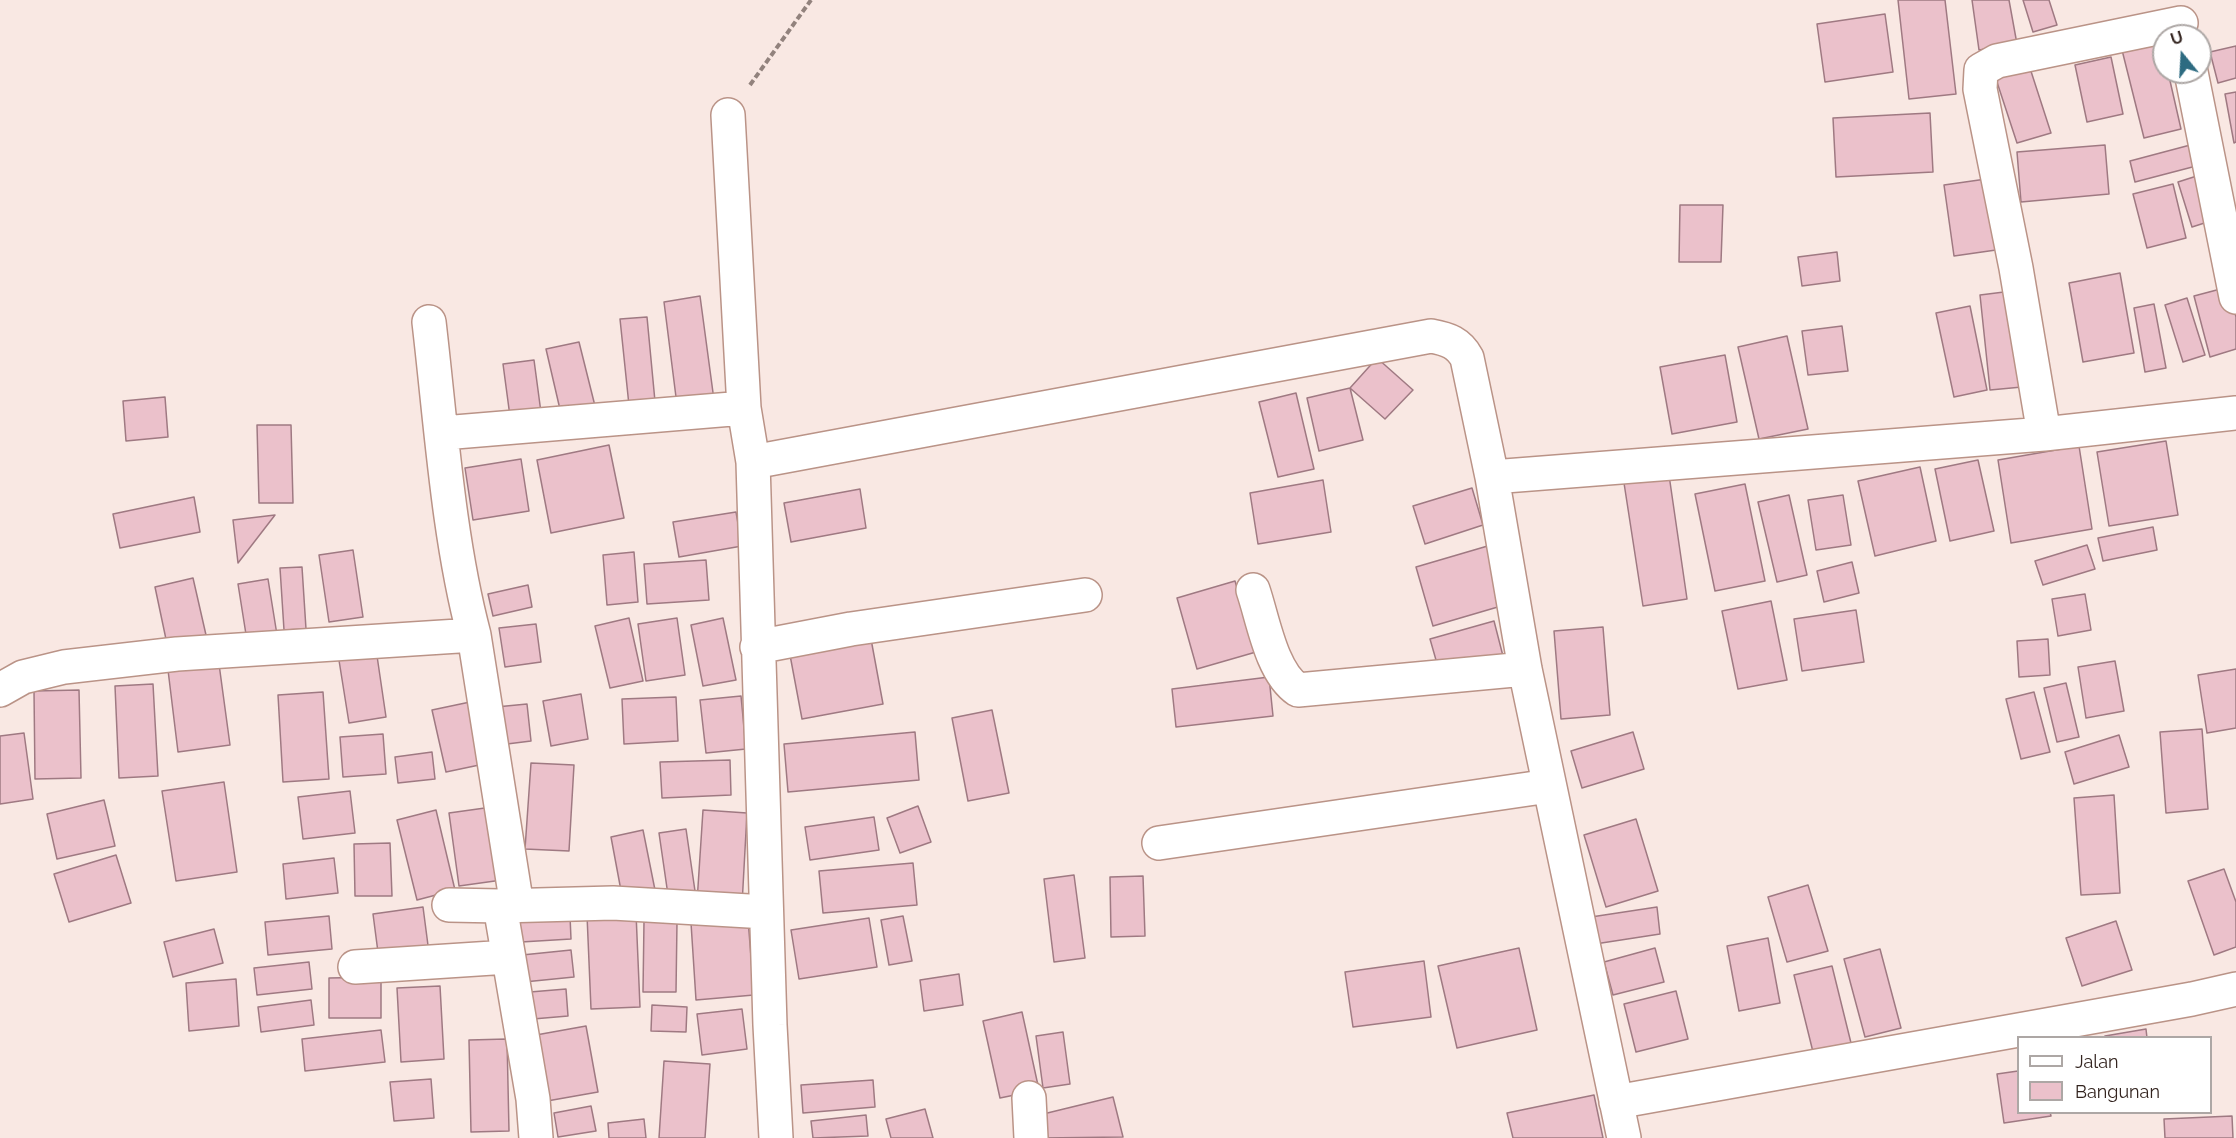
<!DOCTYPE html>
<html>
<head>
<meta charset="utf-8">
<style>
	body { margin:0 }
	#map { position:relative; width:2236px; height:1138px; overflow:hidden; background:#f9e8e3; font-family:Raleway,sans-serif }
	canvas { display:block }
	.legend { position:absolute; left:2017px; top:1036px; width:195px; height:78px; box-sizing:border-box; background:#fff; border:2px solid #ada7a5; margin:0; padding:8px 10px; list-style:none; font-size:18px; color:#33241f }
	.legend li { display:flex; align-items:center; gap:12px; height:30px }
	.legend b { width:30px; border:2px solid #ada7a5 }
	.north { position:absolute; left:2152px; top:24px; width:60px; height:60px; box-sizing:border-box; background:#fff; border:2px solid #ada7a5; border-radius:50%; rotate:342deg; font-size:16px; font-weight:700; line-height:24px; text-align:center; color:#33241f }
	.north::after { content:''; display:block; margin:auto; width:21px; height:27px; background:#2d6b81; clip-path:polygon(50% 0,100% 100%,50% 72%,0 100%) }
</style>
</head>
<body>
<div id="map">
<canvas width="2236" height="1138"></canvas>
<ul class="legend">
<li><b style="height:8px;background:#fff"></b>Jalan</li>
<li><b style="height:16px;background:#ebc1cb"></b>Bangunan</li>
</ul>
<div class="north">U</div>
</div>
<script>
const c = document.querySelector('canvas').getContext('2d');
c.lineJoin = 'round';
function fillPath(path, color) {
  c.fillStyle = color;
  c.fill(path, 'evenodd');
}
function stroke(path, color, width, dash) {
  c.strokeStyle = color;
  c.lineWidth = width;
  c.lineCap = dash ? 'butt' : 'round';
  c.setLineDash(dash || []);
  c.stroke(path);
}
const building = new Path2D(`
	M1898 0H1945L1956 94 1909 99Z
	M1972 0H2009L2017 44 1979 50Z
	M2023 0H2049L2057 25 2033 32Z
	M1885 14 1893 72 1825 82 1817 24Z
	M2160 41 2164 57V72H2168L2181 129 2144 138 2122 50Z
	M2236 46V78L2218 83 2210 52Z
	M2111 57 2123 114 2087 122 2075 65Z
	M2028 62 2051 133 2017 143 1994 73Z
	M2236 92V142L2234 143 2225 94Z
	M1930 113 1933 172 1836 177 1833 118Z
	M2194 144 2200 165 2135 182 2130 161Z
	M2105 145 2109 194 2021 202 2017 152Z
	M2203 174 2217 219 2192 227 2178 182Z
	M1993 178 2003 249 1954 256 1944 185Z
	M2173 184 2186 238 2147 248 2133 194Z
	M1680 205H1723L1721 262H1679Z
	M1837 252 1840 281 1802 286 1798 257Z
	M2120 273 2134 353 2083 362 2069 283Z
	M2228 287 2236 317V349L2210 357 2194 296Z
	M2012 291 2022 387 1990 390 1980 295Z
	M700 296 714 400 677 405 664 302Z
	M2187 298 2205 355 2183 362 2165 305Z
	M2154 304 2166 368 2145 372 2134 308Z
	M1970 306 1987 390 1954 397 1936 313Z
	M647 317 656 412 630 415 620 319Z
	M1842 326 1848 371 1808 375 1802 331Z
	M1787 336 1808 429 1759 439 1738 347Z
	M579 342 596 410 562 418 546 349Z
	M1725 355 1737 422 1672 434 1660 367Z
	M1377 358 1413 390 1385 419 1350 388Z
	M534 360 542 420 511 424 503 364Z
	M1350 388 1363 440 1319 451 1307 398Z
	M1296 393 1314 469 1278 477 1259 402Z
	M165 397 168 437 126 441 123 401Z
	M257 425H291L293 503H259Z
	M2166 441 2178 515 2109 526 2097 452Z
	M609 445 624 518 551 533 537 460Z
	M2079 446 2092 529 2011 543 1998 460Z
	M521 459 529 511 473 520 465 468Z
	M1978 460 1994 531 1950 541 1935 469Z
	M1920 467 1936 541 1875 556 1858 481Z
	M1669 475 1687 599 1643 606 1624 483Z
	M1323 480 1331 532 1258 544 1250 493Z
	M1745 484 1765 581 1715 591 1695 494Z
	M1472 488 1483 525 1425 544 1413 506Z
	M860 489 866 528 791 542 784 503Z
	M1789 495 1807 575 1777 582 1758 502Z
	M1843 495 1851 545 1816 550 1808 500Z
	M194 497 200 532 120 548 113 514Z
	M736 512 742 546 679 557 673 522Z
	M275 515 238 563 233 520Z
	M2153 527 2157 550 2103 561 2098 538Z
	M1491 545 1508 604 1433 626 1416 567Z
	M2087 545 2095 569 2043 585 2035 561Z
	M353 550 363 617 329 622 319 555Z
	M634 552 638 602 607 605 603 555Z
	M706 560 709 600 647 604 644 564Z
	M1852 562 1859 593 1824 602 1817 571Z
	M302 567 306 629 284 630 280 568Z
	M193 578 206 635 167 644 155 587Z
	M268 579 278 641 248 647 238 584Z
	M1235 581 1256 652 1197 669 1177 598Z
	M528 585 532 607 493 616 488 594Z
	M2085 594 2091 630 2058 636 2052 599Z
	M1771 601 1787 680 1738 689 1722 611Z
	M1856 610 1864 662 1802 671 1794 619Z
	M629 618 643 681 610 688 595 626Z
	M677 618 685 675 646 681 638 624Z
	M723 618 736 680 703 686 691 625Z
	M1494 621 1503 656 1440 674 1430 639Z
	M536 624 541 662 505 667 499 628Z
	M1603 627 1610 715 1561 719 1554 631Z
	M871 639 883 704 802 719 790 655Z
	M2048 639 2050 675 2019 677 2017 641Z
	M376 649 386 717 349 723 338 654Z
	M2115 661 2124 711 2086 718 2078 667Z
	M219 664 230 745 178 752 168 670Z
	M2236 669V728L2207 733 2198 675Z
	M1269 677 1273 716 1176 727 1172 689Z
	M2066 683 2079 737 2057 742 2044 688Z
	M153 684 158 776 119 778 115 686Z
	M79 690 81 778 35 779 34 691Z
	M323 692 329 779 283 782 278 695Z
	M2034 692 2050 752 2021 759 2006 699Z
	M581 694 588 739 551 746 543 701Z
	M741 696 746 749 706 753 700 700Z
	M676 697 678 741 624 744 622 699Z
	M470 702 484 764 446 772 432 710Z
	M527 704 531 741 499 745 496 707Z
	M992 710 1009 793 968 801 952 718Z
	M2202 729 2208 809 2166 813 2160 732Z
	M915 732 919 780 788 792 784 744Z
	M1633 732 1644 769 1582 788 1571 751Z
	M24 733 33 799 0 804V736Z
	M383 734 386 774 343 777 340 737Z
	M2119 735 2129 767 2074 784 2065 752Z
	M432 752 435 779 398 783 395 757Z
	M730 760 731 795 662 798 660 762Z
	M531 763 574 765 569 851 525 849Z
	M224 782 237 872 176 881 162 791Z
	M350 791 355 833 303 839 298 797Z
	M2114 795 2120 893 2081 895 2074 798Z
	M104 800 115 846 57 859 47 814Z
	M918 806 931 842 900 853 887 818Z
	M492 807 502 880 459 886 449 813Z
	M436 810 455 890 417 900 397 820Z
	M703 810 747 813 742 905 697 902Z
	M874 817 879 850 810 860 805 827Z
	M1636 819 1658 891 1606 907 1584 835Z
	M686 829 695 891 668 895 659 833Z
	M643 830 655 890 622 896 611 837Z
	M390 843 392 896H355L354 844Z
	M116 855 131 903 69 922 54 874Z
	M334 858 338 893 286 899 283 864Z
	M913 863 917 905 823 913 819 871Z
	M2224 869 2236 902V947L2214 955 2188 881Z
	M1074 875 1085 958 1054 962 1044 879Z
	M1143 876 1145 936 1111 937 1110 877Z
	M1808 885 1828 951 1787 962 1768 897Z
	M423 907 429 953 379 960 373 914Z
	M1657 907 1660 934 1595 944 1591 917Z
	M636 913 640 1007 591 1009 587 915Z
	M329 916 332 949 268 955 265 922Z
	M570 916 571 939 521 942 519 919Z
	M903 916 912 961 889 965 881 920Z
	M869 918 877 967 799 979 791 930Z
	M748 919 754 995 696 1000 691 923Z
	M644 921 677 922 676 992H643Z
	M2116 921 2132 970 2082 986 2066 938Z
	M214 929 223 963 173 977 164 942Z
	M1768 938 1780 1003 1739 1011 1727 946Z
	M1519 948 1537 1030 1457 1048 1438 966Z
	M1655 948 1664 982 1613 995 1604 962Z
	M1880 949 1901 1028 1865 1037 1844 959Z
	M571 950 574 977 524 982 522 955Z
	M1424 961 1431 1017 1353 1027 1345 972Z
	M309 962 312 989 257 995 254 968Z
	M1832 966 1852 1047 1814 1056 1794 975Z
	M959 974 963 1005 924 1011 920 980Z
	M381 977V1018H329V978Z
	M236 979 239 1026 189 1031 186 983Z
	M440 986 444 1059 401 1062 397 988Z
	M566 989 568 1016 533 1019 530 992Z
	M1676 991 1688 1039 1636 1052 1624 1004Z
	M311 1000 314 1025 261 1032 258 1007Z
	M652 1005 687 1007 686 1032 651 1031Z
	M742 1009 747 1049 702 1055 697 1014Z
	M1022 1012 1039 1090 1000 1098 983 1021Z
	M586 1026 598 1092 547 1101 536 1035Z
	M2146 1029 2147 1038H2106L2105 1036Z
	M381 1030 385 1062 305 1071 302 1039Z
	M1063 1032 1070 1084 1043 1088 1036 1036Z
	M507 1039 509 1131 471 1132 469 1040Z
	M664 1061 710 1064 705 1138H659Z
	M2018 1071V1112H2050L2051 1116 2004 1123 1997 1074Z
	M431 1079 434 1118 394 1121 390 1082Z
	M873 1080 875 1107 803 1113 801 1085Z
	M1594 1095 1603 1138H1513L1507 1113Z
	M1113 1097 1123 1137 1041 1138 1035 1116Z
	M591 1106 596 1131 558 1137 554 1113Z
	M925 1109 933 1138H891L886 1119Z
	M866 1115 868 1136 813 1138 811 1121Z
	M2232 1116 2233 1138H2165L2164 1119Z
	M644 1119 646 1138H609L608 1123Z`);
const path = new Path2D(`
	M750 85 811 0`);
const minor = new Path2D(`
	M2191 72 2236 297
	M728 115 744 408 753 462 770 1025 776 1138
	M429 322C441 424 448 537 474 635L517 906
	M443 433 744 408
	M2044 434 2016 268 1980 89 1981 70 1997 61 2181 23
	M753 462 1431 336C1448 339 1459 343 1467 358L1492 477
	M1253 590C1263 619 1271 672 1298 690L1525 669
	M757 647 851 629 1085 595
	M0 690 23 677 64 667 177 654 474 635
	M1159 843 1549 786
	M449 905 500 906
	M355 967 508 957
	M1029 1098 1031 1138
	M1616 1102 2192 999 2236 989
	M536 1138 533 1099 500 906 613 903 766 912
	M1624 1138 1525 669 1492 477 2044 434 2236 413`);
fillPath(building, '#ebc1cb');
stroke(building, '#9f7982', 1.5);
stroke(minor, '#ba9387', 36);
stroke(path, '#92827d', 4, [6, 3]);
stroke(minor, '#fff', 33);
</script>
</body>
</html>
